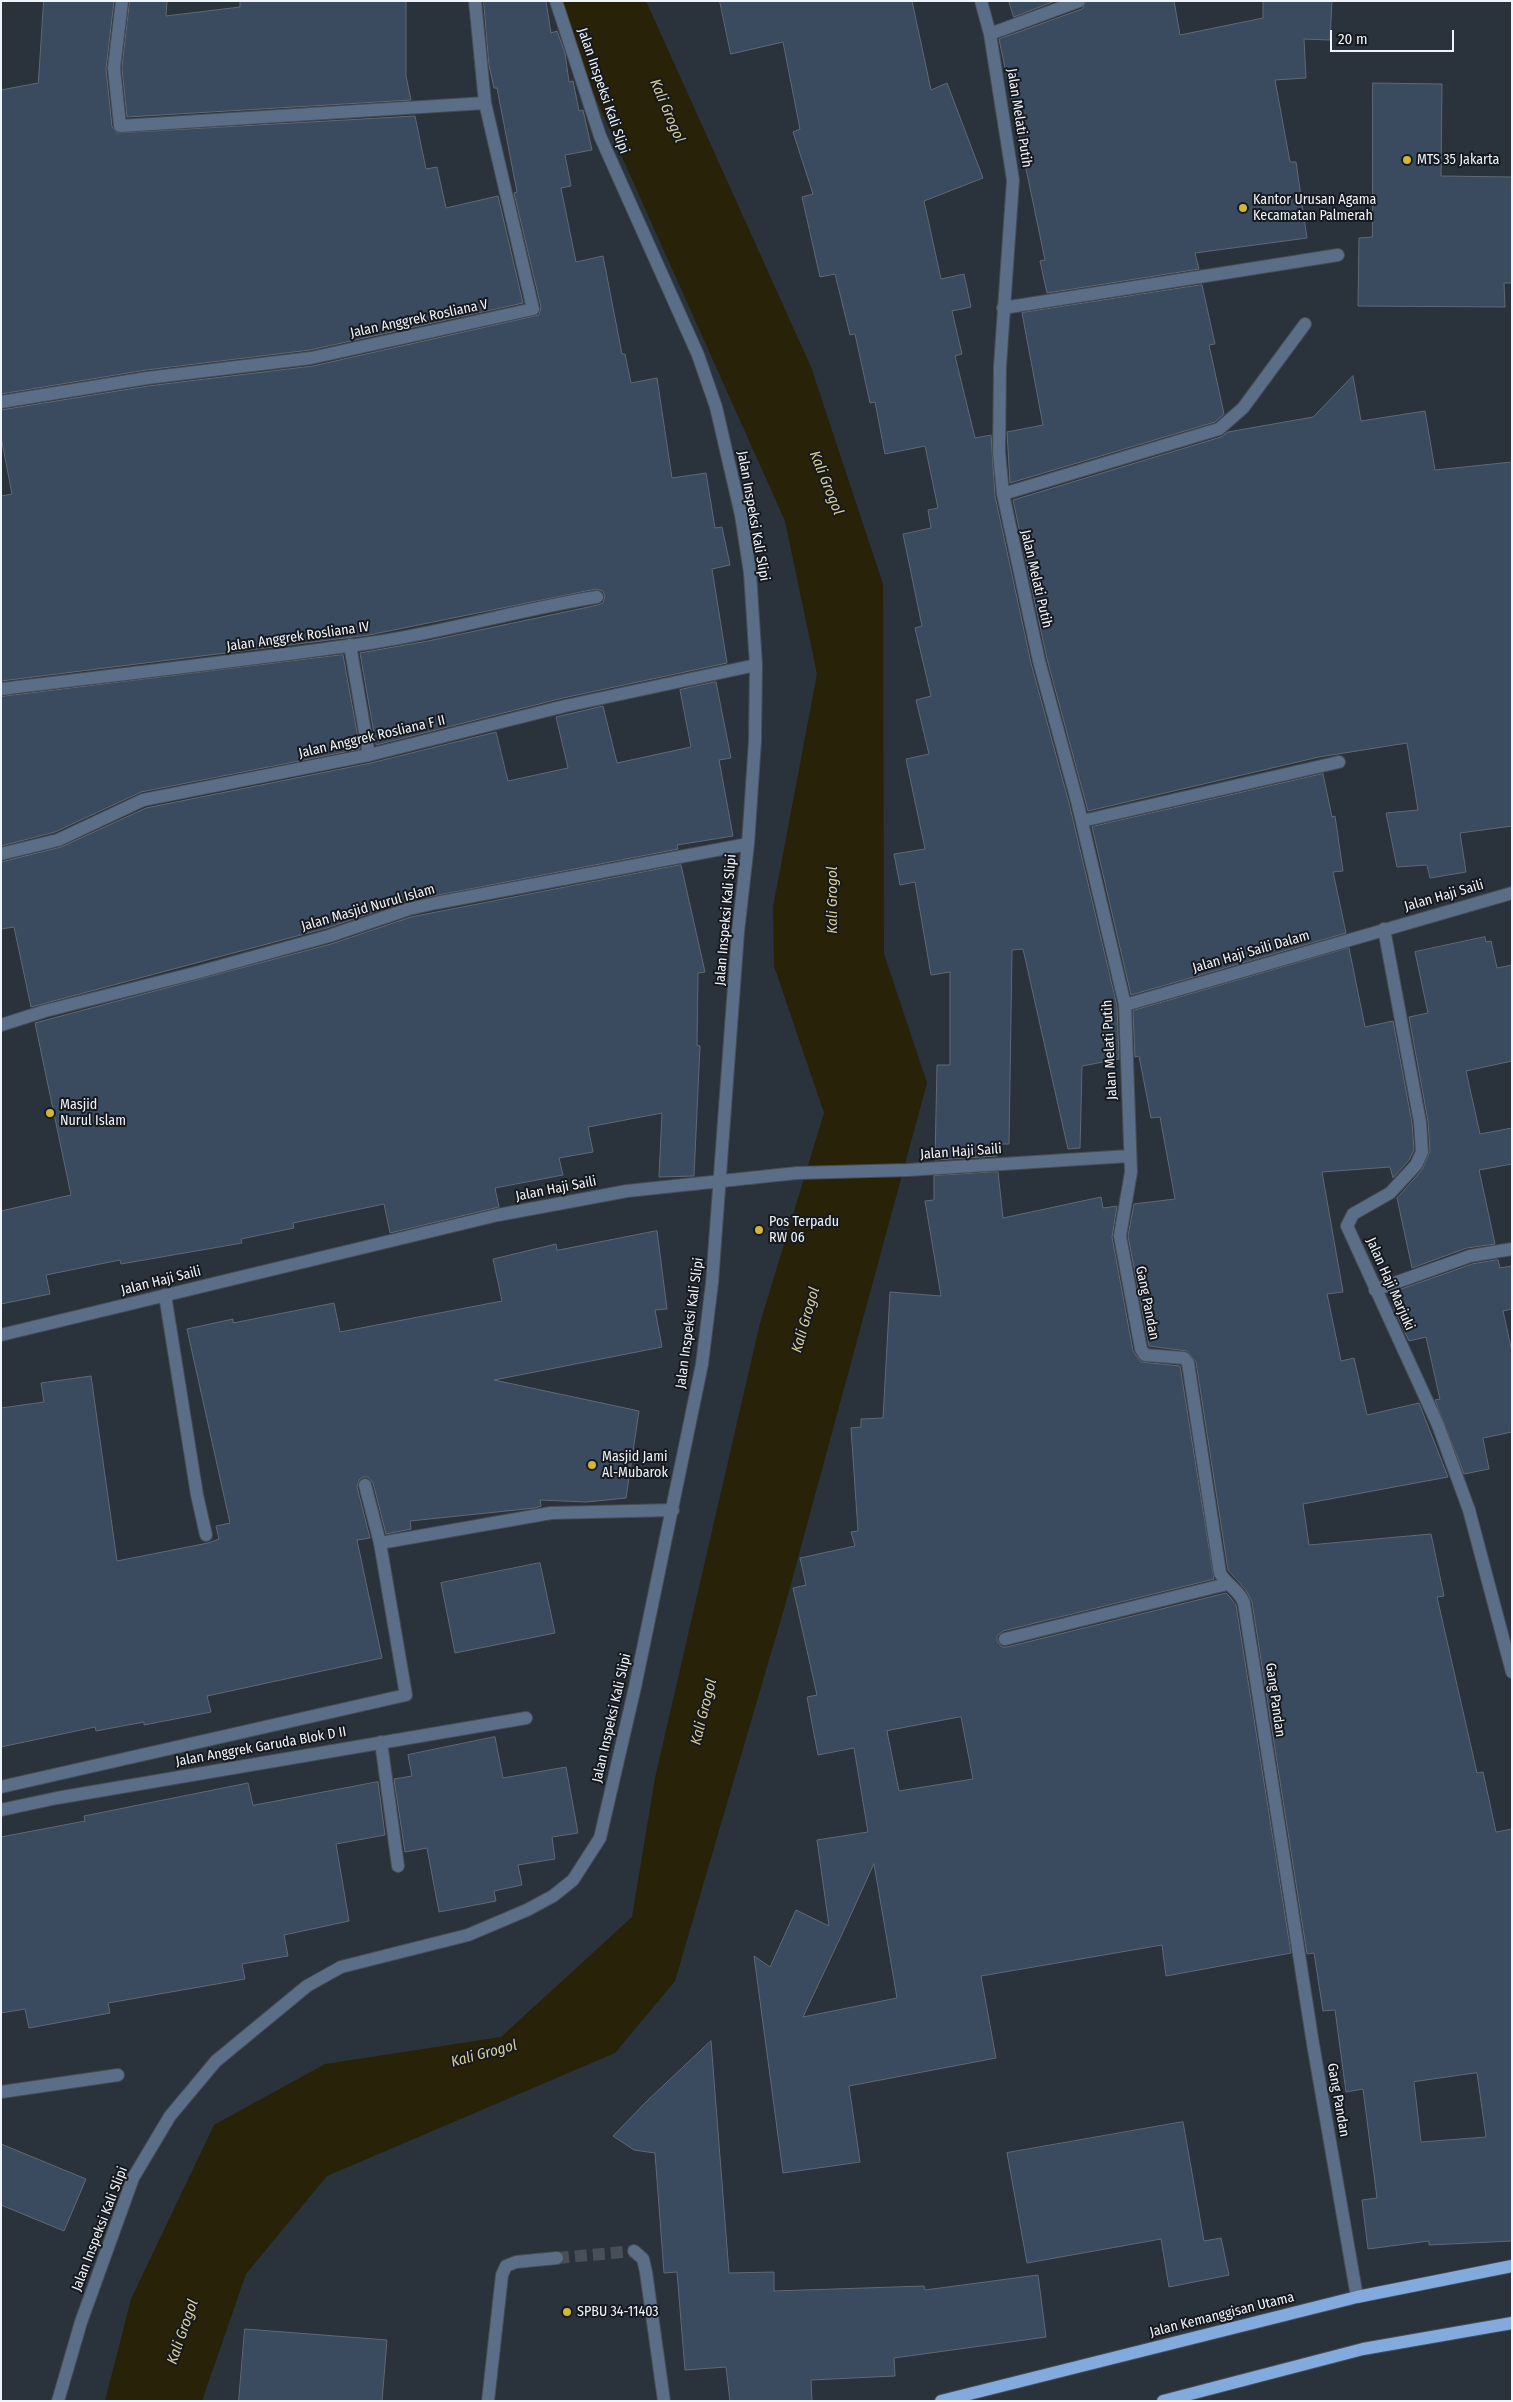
<!DOCTYPE html>
<html>
<head>
<meta charset="utf-8">
<style>
	body { margin:0 }
	#map { position:relative; width:1513px; height:2402px; overflow:hidden; background:#2a323c; font-family:"Fira Sans Condensed",sans-serif }
	canvas { display:block }
	.frame { position:absolute; inset:0; border:2px solid #eff4fa; pointer-events:none }
	.scale { position:absolute; left:1330px; top:30px; width:124px; height:22px; box-sizing:border-box; border:2px solid #eff4fa; border-top:0; padding-left:6px; font-size:15px; line-height:18px; white-space:nowrap; color:#eff4fa; -webkit-text-stroke:4px #16191e; paint-order:stroke }
</style>
</head>
<body>
<div id="map">
<canvas width="1513" height="2402"></canvas>
<div class="frame"></div>
<div class="scale">20 m</div>
</div>
<script>
const c = document.querySelector('canvas').getContext('2d');
c.lineJoin = 'round';
function fillPath(path, color) {
  c.fillStyle = color;
  c.fill(path, 'evenodd');
}
function stroke(path, color, width, dash) {
  c.strokeStyle = color;
  c.lineWidth = width;
  c.lineCap = dash ? 'butt' : 'round';
  c.setLineDash(dash || []);
  c.stroke(path);
}
function label(font, color, halo, rows, align = 'center') {
  c.font = font + ' "Fira Sans Condensed",sans-serif';
  c.lineWidth = 4;
  c.setLineDash([]);
  c.textBaseline = 'middle';
  c.strokeStyle = halo;
  c.fillStyle = color;
  for (const [text, x, y, turn = 0] of rows) {
    c.save();
    c.translate(x, y);
    c.rotate((+turn || 0) * Math.PI / 180);
    c.textAlign = isNaN(turn) ? turn : align;
    if (halo) c.strokeText(text, 0, 0);
    c.fillText(text, 0, 0);
    c.restore();
  }
}
const water = new Path2D(`
	M563 1H646L811 367 883 584 884 954 927 1083 786 1602 675 1981 615 2053 327 2176 246 2274 202 2401H105L131 2299 214 2125 325 2064 501 2037 632 1917 655 1778 760 1323 824 1113 774 966 773 907 817 674 785 521 570 41Z`);
const building = new Path2D(`
	M44 1H114L106 69 112 127 117 133 415 116 426 169 437 167 446 208 498 196 523 303 310 350 146 370 1 394V90L38 83Z
	M130 1H167L166 16 240 7V1H406V76L411 100 127 117 122 68Z
	M484 1H546L551 33 557 31 565 53 569 82 573 81 579 111 583 110 592 150 565 155 571 186 561 188 576 262 603 256 622 354H625L631 383 657 378 672 478 706 473 715 528 722 527 730 565 712 569 727 663 563 698 376 745 360 653 428 641 598 605 603 603 605 596 603 591 596 589 369 635 1 681V496L12 494 1 437V410L148 386 313 366 539 315 541 307 514 193 517 192 497 88H494L489 65Z
	M720 1H912L931 90 947 83 983 178 924 201 941 279 964 274 971 307 952 311 962 354 955 356 975 438 991 435 995 496 1031 663 1069 803 1117 1006 1119 1059 1082 1066 1080 1148 1068 1149 1023 949 1012 950 1009 1144H995L997 1156 935 1160 937 1065H950V972L931 975 915 882 900 885 894 854 925 849 906 759 929 754 916 700 931 696 915 628 922 626 903 534 931 528 928 510 938 508 925 446 885 454 875 402 870 403 855 334 850 335 835 274 820 277 802 197 813 194 793 132 800 129 783 42 731 54Z
	M1009 1H1055L1014 17Z
	M1087 1H1174L1180 35 1263 18V1H1332L1330 40 1304 39 1306 78 1275 80 1290 162H1296L1307 238 1195 253 1199 269 1047 293 1040 261 1045 260 999 39 1082 9Z
	M1373 83 1442 84 1441 176 1512 177V283H1504L1505 307 1358 306 1359 238 1372 237Z
	M1202 285 1215 344 1209 345 1224 414 1215 422 1010 483 1007 432 1043 425 1022 313Z
	M1353 376 1361 421 1425 411 1435 470 1512 462V826L1460 833 1466 872 1430 878 1427 865 1397 867 1386 813 1418 810 1407 743 1319 757 1088 811 1047 659 1013 500 1221 437 1228 432 1313 417Z
	M343 655 360 749 141 792 55 832 1 846V697Z
	M716 682 731 758 719 760 733 836 677 845 678 849 407 901 327 928 31 1007 14 927 1 929V862L61 847 146 808 371 763 496 732 508 781 568 768 556 717 603 706 617 763 691 747 680 690Z
	M1323 774 1332 817 1335 816 1343 871 1333 872 1346 933 1131 995 1092 827Z
	M681 865 705 972 698 973 697 1045 700 1046 694 1176 659 1177 662 1113 588 1127 593 1152 559 1158 563 1175 495 1188 499 1207 390 1233 384 1204 293 1223 294 1228 241 1239 242 1243 121 1264 120 1260 46 1275 50 1294 1 1304V1211L71 1195 35 1023 331 944 411 917Z
	M1485 937 1486 942 1491 941 1497 968 1512 965V1061L1466 1071 1480 1134 1512 1128V1164L1479 1170 1495 1244 1467 1248 1412 1268 1397 1198 1422 1170 1430 1151 1428 1121 1409 1017 1428 1013 1415 952Z
	M1349 948 1365 1027 1393 1021 1412 1123 1414 1150 1409 1160 1393 1178 1390 1167 1322 1172 1343 1292 1327 1294 1341 1361 1354 1358 1367 1415 1419 1403 1448 1477 1303 1504 1309 1545 1431 1534 1444 1596 1437 1597 1477 1773 1483 1772 1496 1832 1512 1829V2241L1429 2245V2241L1368 2249 1362 2200 1377 2198 1363 2089 1346 2092 1335 2010 1323 2011 1314 1953 1307 1954 1252 1602 1246 1590 1228 1570 1196 1362 1187 1351 1149 1346 1128 1236 1134 1204 1175 1199 1160 1117 1151 1118 1139 1056 1135 1057 1133 1011ZM1477 2073 1486 2137 1421 2142 1414 2082Z
	M998 1172 1003 1218 1101 1197 1103 1208 1117 1206 1112 1237 1133 1351 1141 1362 1180 1366 1214 1579 1003 1631 997 1636V1641L1002 1647H1007L1226 1593 1230 1597 1236 1605 1291 1953 1166 1976 1162 1945 981 1976 996 2058 849 2086 860 2162 783 2173 754 1956 770 1967 796 1910 829 1926 817 1840 868 1832 854 1748 818 1755 807 1697 817 1695 793 1588 806 1585 800 1558 855 1546 851 1532 858 1531 851 1428 861 1427V1419L883 1418 890 1292 941 1296 925 1201 934 1200V1176ZM961 1717 973 1779 899 1791 887 1731ZM874 1864 897 1998 803 2017 843 1932Z
	M657 1231 667 1309 655 1310 662 1347 494 1380 639 1411 626 1498 586 1502 540 1500 541 1506 535 1508 410 1521 411 1529 386 1534 373 1483 368 1477H363L359 1480 357 1487 370 1538 357 1540 382 1658 207 1696 211 1712 144 1725V1722L96 1731 95 1727 1 1747V1408L44 1402 41 1383 91 1376 117 1561 208 1543 219 1539 216 1526 230 1523 187 1329 233 1319V1323L334 1303 340 1332 502 1301 493 1259 556 1244 557 1250Z
	M1498 1260 1500 1268 1512 1266V1309L1503 1311 1512 1352V1432L1483 1438 1489 1469 1464 1474 1435 1400 1440 1399 1426 1337 1409 1341 1394 1308 1390 1293 1472 1264Z
	M540 1563 555 1633 455 1653 441 1583Z
	M495 1737 503 1778 566 1767 578 1833 552 1837 555 1859 518 1865 522 1885 494 1891 496 1901 439 1912 427 1848 405 1852 394 1779 412 1776 408 1755Z
	M378 1782 385 1835 336 1844 349 1921 284 1935 288 1956 242 1964 245 1979 108 2003 110 2013 29 2028 25 2009 1 2013V1837L85 1821 84 1816 248 1783 253 1805Z
	M711 2041 729 2273 774 2272V2291L924 2286 925 2290 1038 2275 1046 2337 894 2358 895 2376 811 2380 812 2401H730L726 2367 685 2370 677 2272 664 2273 655 2153 634 2150 613 2136 647 2101Z
	M1183 2122 1204 2241 1221 2238 1229 2275 1169 2287 1161 2239 1027 2263 1007 2153Z
	M1 2144 86 2179 64 2231 1 2205Z
	M245 2329 387 2340 382 2401H239Z`);
const minorTunnel = new Path2D(`
	M557 2258 634 2251`);
const minor = new Path2D(`
	M122 1 114 68 120 126 485 103
	M981 1 990 34 1013 180 1000 366 999 452 1003 494 1039 661 1077 801 1125 1005 1131 1172 1120 1236 1141 1349 1145 1355 1184 1358 1188 1363 1220 1573C1228 1587 1239 1589 1244 1603L1313 2044 1357 2297
	M990 34 1079 1
	M1003 308 1338 255
	M1 402 147 378 311 358 533 309 485 103 475 1
	M1003 494 1219 429 1243 408 1305 324
	M350 645 369 755
	M1 689C124 674 247 660 370 643 446 632 521 609 597 597
	M1082 821 1339 762
	M1 854 58 840 143 800 369 755 565 706 756 665
	M1384 929 1420 1122 1422 1152 1416 1165 1390 1193 1353 1214 1347 1226 1438 1425 1469 1510 1512 1672
	M1125 1005 1512 893
	M1 1025 45 1011 199 972 329 936 409 909 436 903 748 844
	M1375 1290 1470 1256 1512 1249
	M165 1295 197 1495 206 1535
	M1 1335 498 1215 627 1191 797 1173 908 1170 1129 1156
	M380 1543 551 1513 673 1510
	M1005 1639 1227 1584
	M381 1742 398 1866
	M1 1787 406 1695 380 1543 365 1485
	M1 1810 57 1798 526 1718
	M1 2092 118 2075
	M634 2251 643 2259 646 2272 664 2401
	M58 2401 81 2322 133 2178 170 2116 216 2061 307 1986 341 1967 468 1935 527 1910 553 1896 573 1880 600 1838 635 1687 702 1364 712 1283 738 932 748 844 755 741 756 665 750 573 741 515 716 407 698 355 600 136 556 1
	M488 2401 502 2275 506 2266 516 2262 557 2258`);
const major = new Path2D(`
	M941 2401 1357 2297 1512 2266
	M1163 2401 1363 2349 1512 2323`);
const markers = [
	[1407,160,5,"#d1b736"],
	[1243,208,5,"#d1b736"],
	[50,1113,5,"#d1b736"],
	[759,1230,5,"#d1b736"],
	[592,1465,5,"#d1b736"],
	[567,2312,5,"#d1b736"]
];
const streetNames = [
	["Jalan Inspeksi Kali Slipi",603,91,71],
	["Jalan Melati Putih",1019,118,81],
	["Jalan Anggrek Rosliana V",419,319,-12],
	["Jalan Inspeksi Kali Slipi",753,516,80],
	["Jalan Melati Putih",1036,579,77],
	["Jalan Anggrek Rosliana IV",298,637,-8],
	["Jalan Anggrek Rosliana F II",372,737,-13],
	["Jalan Haji Saili",1444,896,-16],
	["Jalan Masjid Nurul Islam",368,908,-16],
	["Jalan Inspeksi Kali Slipi",726,920,-85],
	["Jalan Haji Saili Dalam",1251,952,-16],
	["Jalan Melati Putih",1110,1050,-93],
	["Jalan Haji Saili",961,1152,-4],
	["Jalan Haji Saili",556,1189,-11],
	["Jalan Haji Saili",161,1281,-14],
	["Jalan Haji Marjuki",1390,1284,66],
	["Gang Pandan",1147,1303,79],
	["Jalan Inspeksi Kali Slipi",690,1323,-82],
	["Gang Pandan",1275,1700,82],
	["Jalan Inspeksi Kali Slipi",612,1718,-77],
	["Jalan Anggrek Garuda Blok D II",261,1747,-10],
	["Gang Pandan",1338,2100,80],
	["Jalan Inspeksi Kali Slipi",100,2229,-69],
	["Jalan Kemanggisan Utama",1222,2315,-14]
];
const poiNames = [
	["MTS 35 Jakarta",1417,160],
	["Kantor Urusan Agama",1253,200],
	["Kecamatan Palmerah",1253,216],
	["Masjid",60,1105],
	["Nurul Islam",60,1121],
	["Pos Terpadu",769,1222],
	["RW 06",769,1238],
	["Masjid Jami",602,1457],
	["Al-Mubarok",602,1473],
	["SPBU 34-11403",577,2312]
];
const waterNames = [
	["Kali Grogol",667,111,67],
	["Kali Grogol",826,483,68],
	["Kali Grogol",833,900,-90],
	["Kali Grogol",806,1320,-74],
	["Kali Grogol",704,1712,-76],
	["Kali Grogol",484,2054,-15],
	["Kali Grogol",183,2332,-71]
];
fillPath(water, '#282208');
fillPath(building, '#3a4a5f');
stroke(building, '#606974', 1);
stroke(minorTunnel, '#484f58', 12, [12, 6]);
stroke(minor, '#464d57', 14);
stroke(major, '#464d57', 14);
stroke(minor, '#5b6e87', 12);
stroke(major, '#83aadd', 12);
for (const [x, y, r, color] of markers) {
  const dot = new Path2D();
  dot.arc(x, y, r, 0, 2 * Math.PI);
  c.fillStyle = color;
  c.fill(dot);
  stroke(dot, '#16191e', 2);
}
label('14px', '#eff4fa', '#16191e', streetNames);
label('14px', '#eff4fa', '#16191e', poiNames, 'left');
label('italic 15px', '#dace98', '#16191e', waterNames);
</script>
</body>
</html>
